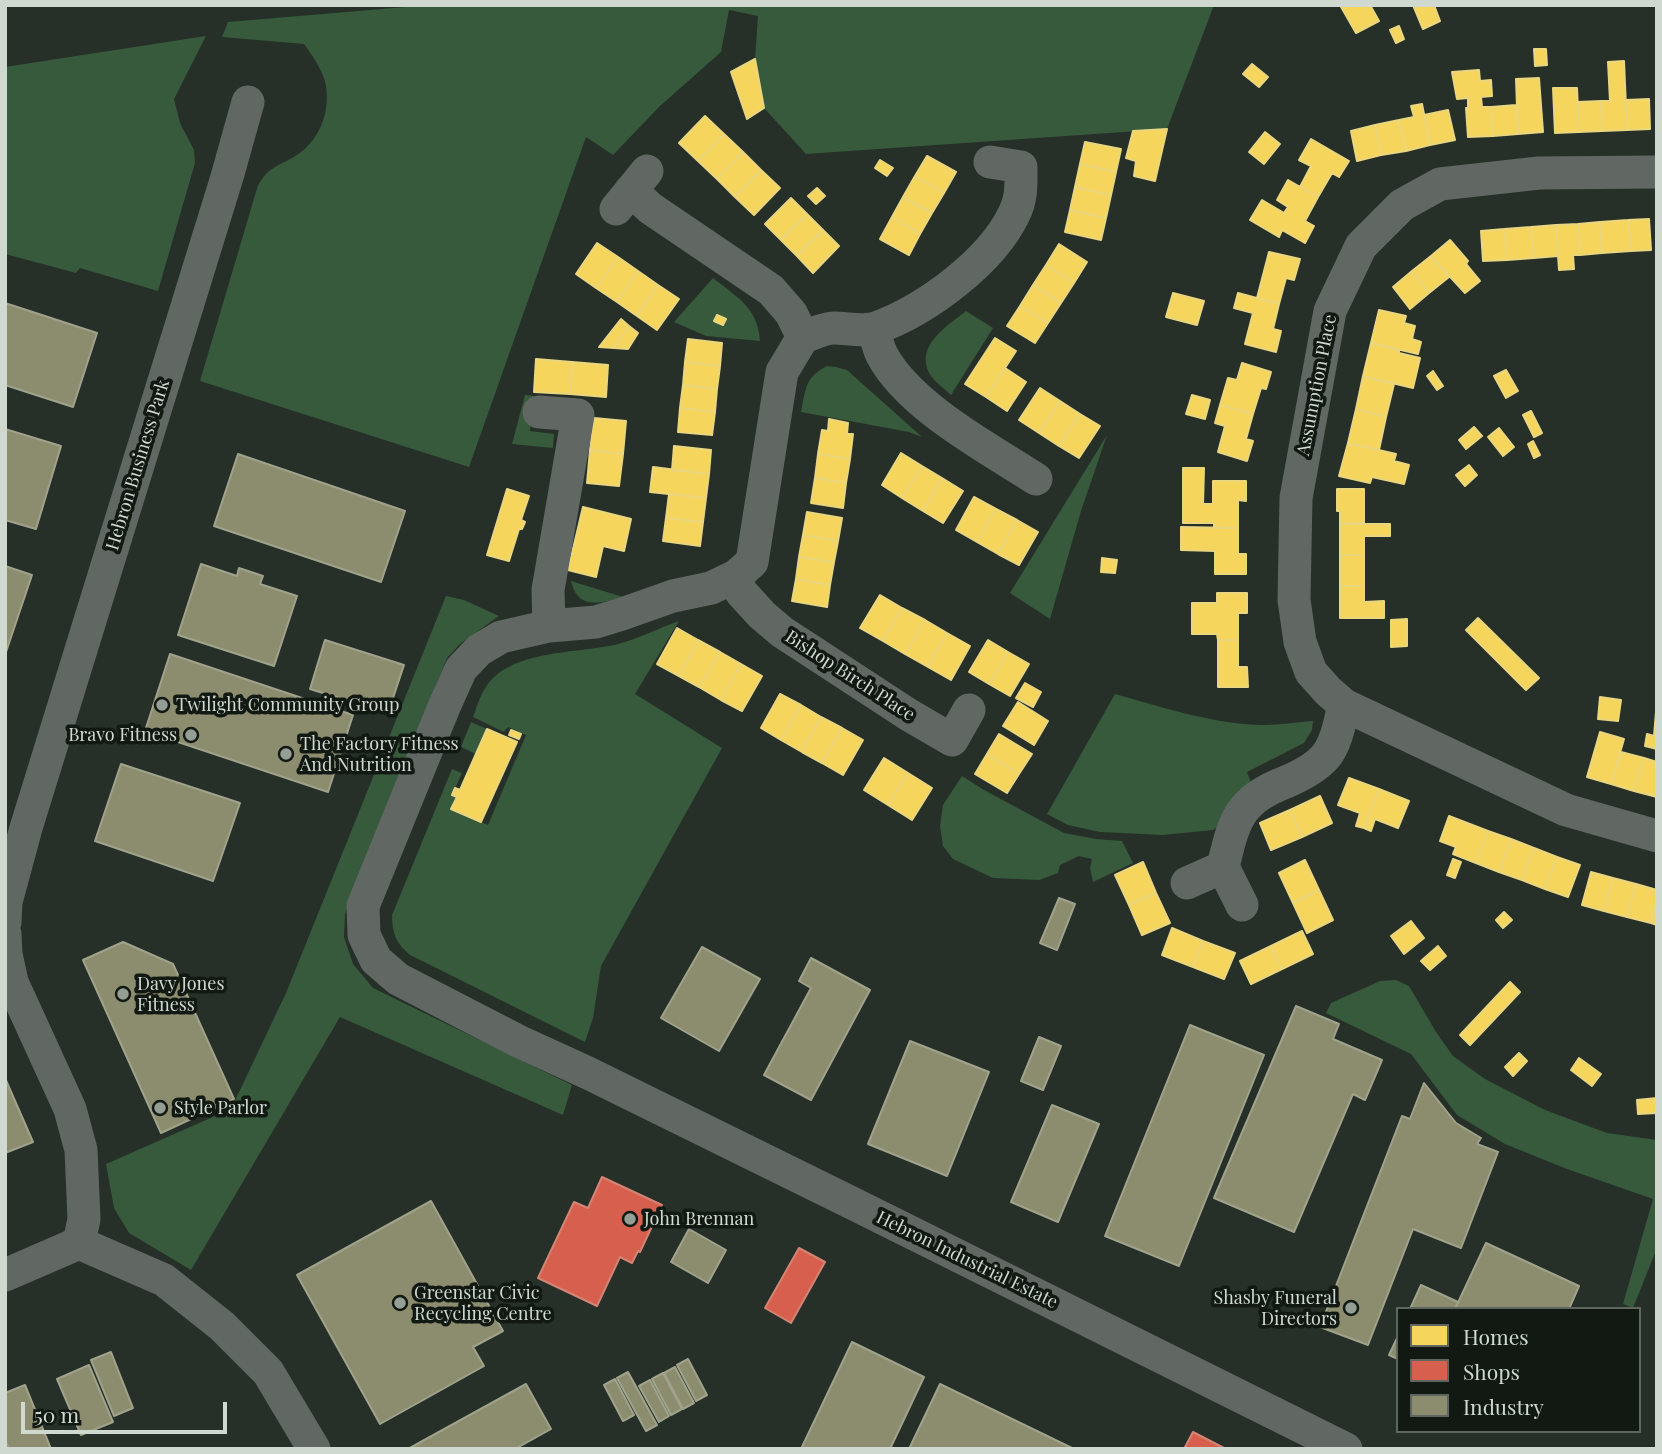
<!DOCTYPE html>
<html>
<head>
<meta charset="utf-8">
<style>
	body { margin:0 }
	#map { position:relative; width:1662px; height:1454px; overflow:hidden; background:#263028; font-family:"Playfair Display",serif }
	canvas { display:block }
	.frame { position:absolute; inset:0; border:7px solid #cfd9d0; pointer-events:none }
	.legend { position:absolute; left:1396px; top:1307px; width:245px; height:126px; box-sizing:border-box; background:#121913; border:2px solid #5e665f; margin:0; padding:9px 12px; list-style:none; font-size:21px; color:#cfd9d0 }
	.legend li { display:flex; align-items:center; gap:14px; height:35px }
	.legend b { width:35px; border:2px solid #5e665f }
	.scale { position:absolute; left:21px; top:1402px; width:206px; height:32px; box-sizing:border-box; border:4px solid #cfd9d0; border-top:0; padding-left:9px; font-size:21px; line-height:24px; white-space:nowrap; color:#cfd9d0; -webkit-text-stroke:5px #121913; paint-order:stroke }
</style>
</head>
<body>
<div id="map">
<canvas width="1662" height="1454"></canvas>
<div class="frame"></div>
<ul class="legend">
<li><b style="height:19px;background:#f6d55c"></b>Homes</li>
<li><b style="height:19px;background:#d6604d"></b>Shops</li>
<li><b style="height:19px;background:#8c8c6e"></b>Industry</li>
</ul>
<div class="scale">50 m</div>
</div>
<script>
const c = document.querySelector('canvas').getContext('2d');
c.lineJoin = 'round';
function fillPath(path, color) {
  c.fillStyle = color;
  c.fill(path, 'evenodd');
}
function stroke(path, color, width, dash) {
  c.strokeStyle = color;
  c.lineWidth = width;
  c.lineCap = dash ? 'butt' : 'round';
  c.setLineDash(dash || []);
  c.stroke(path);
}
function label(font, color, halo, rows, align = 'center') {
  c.font = font + ' "Playfair Display",serif';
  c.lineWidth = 7;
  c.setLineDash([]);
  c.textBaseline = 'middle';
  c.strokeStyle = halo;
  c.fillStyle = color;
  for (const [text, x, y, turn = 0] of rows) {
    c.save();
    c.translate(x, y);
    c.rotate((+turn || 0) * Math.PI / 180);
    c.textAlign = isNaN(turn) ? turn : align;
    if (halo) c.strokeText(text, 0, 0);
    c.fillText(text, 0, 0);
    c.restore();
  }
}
const green = new Path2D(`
	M429 5H1214L1167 129 806 154 764 108 755 59 758 16 729 10 721 52 660 106 613 155 586 137 469 467 200 381 258 185C261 181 264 175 268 172 277 164 291 160 301 152 323 135 332 104 324 78 319 65 312 55 304 44L222 37 228 22Z
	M206 36 174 99 180 123 194 150 195 163 158 291 80 268 76 273 5 254V67Z
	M713 278C737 297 758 308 760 341L706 336 674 322Z
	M966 311 993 328 951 395C945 389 936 383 931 376 913 347 946 327 966 311Z
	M827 366 836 367 847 370 922 437 909 432 801 412C806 389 804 378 827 366Z
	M525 395 534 396 530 431 554 434 553 448 512 444Z
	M1107 435 1081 511 1050 619 1010 593Z
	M571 581 623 597C602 603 578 611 571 581Z
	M446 596 464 600 499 616 460 644 447 658 345 914 344 937 353 964 373 988 572 1085 563 1115 340 1017 191 1270 129 1233 114 1208 106 1164 231 1109 286 993Z
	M679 621 635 694 722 748 601 966 593 1018 585 1042 410 955C396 944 392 932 392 915L452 769 462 773 452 795 457 797 452 809 488 825 526 735 508 727 504 732 473 717C477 707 480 695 486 687 510 649 578 654 618 644 638 639 659 628 679 621Z
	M1115 694C1161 707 1217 725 1264 725 1280 725 1297 722 1313 721L1312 730 1304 743 1247 772 1252 785 1219 826 1213 830 1163 835 1100 832 1068 825 1047 814Z
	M471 722 487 729 476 754 461 747Z
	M962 776 984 790 1064 833 1096 839 1122 841 1133 863 1093 882 1090 868 1092 859 1079 856 1060 865 1058 873 1039 880 993 878 953 859 943 846 940 826 943 805Z
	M1396 980 1409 986 1436 1032 1453 1056 1485 1079 1545 1110 1607 1133 1657 1140V1248L1633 1308 1623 1304 1653 1199 1567 1169 1505 1144 1457 1115 1411 1054 1326 1013 1331 1003 1380 981Z`);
const homes = new Path2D(`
	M1340 5H1370L1379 21 1356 33Z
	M1413 5H1434L1440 21 1423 29Z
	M1399 26 1404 39 1396 43 1390 30Z
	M1534 49H1546L1547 65 1535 66Z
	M755 59 764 108 747 119 731 72Z
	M1624 61 1627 130 1602 131 1601 101H1610L1608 62Z
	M1252 64 1268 77 1259 87 1243 74Z
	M1479 70 1480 81 1491 80 1492 96 1481 97 1482 107H1491L1493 136 1468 137 1466 108H1468V98L1457 99 1452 72Z
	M1539 78 1543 132 1518 134 1516 79Z
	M1553 88H1577L1579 132 1555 133Z
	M1649 99 1650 129 1627 130 1626 100Z
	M1601 101 1602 131 1579 132 1578 102Z
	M1422 104 1430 145 1406 151 1399 120 1414 117 1411 106Z
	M1516 105 1518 134 1493 136 1491 107Z
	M1448 110 1455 140 1430 145 1424 115Z
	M705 116 724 134 698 161 679 143Z
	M1399 120 1406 151 1381 155 1375 125Z
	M1375 125 1381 155 1357 161 1351 131Z
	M1167 129 1155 181 1134 176 1136 161 1126 158 1133 131Z
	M1265 132 1280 144 1264 164 1249 152Z
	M724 134 743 152 717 179 698 161Z
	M1311 139 1349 161 1339 177 1332 173 1318 197 1300 187 1311 166 1299 160Z
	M1085 142 1121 149 1116 172 1080 164Z
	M743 152 761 170 735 197 717 179Z
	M927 156 956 172 944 193 915 176Z
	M880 160 893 168 887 176 875 168Z
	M1080 164 1116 172 1111 195 1075 187Z
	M761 170 780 188 754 215 735 197Z
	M915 176 944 193 932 213 903 197Z
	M1288 180 1318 197 1305 221 1314 226 1305 243 1282 230 1279 237 1250 220 1262 200 1284 213 1288 207 1277 200Z
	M1075 187 1111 195 1106 218 1070 210Z
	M817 188 825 196 816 204 808 196Z
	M903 197 932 213 920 234 892 217Z
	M791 198 807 214 781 240 765 224Z
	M1070 210 1106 218 1101 240 1065 232Z
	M807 214 823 230 797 256 781 240Z
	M892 217 920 234 909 255 880 239Z
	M1649 219 1651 250 1631 251 1628 220Z
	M1628 220 1631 251 1602 253 1600 222Z
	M1600 222 1602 253 1580 255 1578 224Z
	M1578 224 1580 255H1573L1574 269 1559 270 1556 225Z
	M1556 225 1558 256 1534 258 1531 227Z
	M1531 227 1534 258 1507 260 1504 229Z
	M1504 229 1507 260 1483 261 1481 231Z
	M823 230 839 246 813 273 797 256Z
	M1450 240 1468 261 1466 264 1480 281 1465 293 1431 256Z
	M597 243 618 257 596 288 576 274Z
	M1059 244 1087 262 1074 283 1046 265Z
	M1269 252 1300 259 1294 280 1286 278 1279 304 1257 298Z
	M1431 256 1449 277 1429 293 1412 271Z
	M618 257 638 271 617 302 596 288Z
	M1046 265 1074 283 1061 303 1033 285Z
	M638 271 658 285 637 316 617 302Z
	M1412 271 1429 293 1410 309 1393 287Z
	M658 285 679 299 657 330 637 316Z
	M1033 285 1061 303 1048 323 1020 306Z
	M1173 293 1204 301 1197 325 1166 317Z
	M1238 293 1279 304 1273 329 1281 331 1276 352 1245 344 1253 313 1234 308Z
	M1020 306 1048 323 1035 343 1007 326Z
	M1379 310 1406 316 1404 323 1415 326 1412 339 1421 342 1418 354 1371 343Z
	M717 315 726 319 723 325 714 321Z
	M621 319 629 326 614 348 599 347Z
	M629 326 638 333 628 349 614 348Z
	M995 338 1016 351 986 397 965 384Z
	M688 339 722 343 720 366 685 362Z
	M1371 343 1399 350V353L1420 358 1413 388 1363 376Z
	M536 359 572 362 570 394 534 392Z
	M572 362 608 365 606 397 570 394Z
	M685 362 720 366 717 389 683 385Z
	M1242 363 1271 372 1266 389 1261 388 1253 414 1220 405 1228 378 1237 380Z
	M1005 368 1026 382 1007 411 986 397Z
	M1506 370 1518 391 1506 398 1494 376Z
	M1433 371 1443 386 1437 390 1427 376Z
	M1363 376 1394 384 1386 417 1356 409Z
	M683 385 717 389 715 412 680 408Z
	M1040 388 1060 401 1039 433 1019 420Z
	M1192 395 1210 400 1205 419 1186 414Z
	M1060 401 1080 414 1059 446 1039 433Z
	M1220 405 1253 414 1246 439 1253 441 1247 461 1218 452 1225 426 1215 423Z
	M680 408 715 412 712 435 678 432Z
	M1356 409 1386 417 1379 450 1348 443Z
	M1531 411 1542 433 1534 437 1523 415Z
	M1080 414 1100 426 1079 458 1059 446Z
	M594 418 626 421 623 454 590 450Z
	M829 419 848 423 847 434H853L850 459 818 454 822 430 828 431Z
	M1474 427 1482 436 1466 449 1459 440Z
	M1499 428 1514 447 1503 456 1488 437Z
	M1533 441 1540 455 1534 458 1528 444Z
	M1348 443 1396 454 1394 461 1409 465 1404 484 1372 477 1370 483 1339 476Z
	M674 446 711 450 709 474 672 470Z
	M590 450 623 454 619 486 587 483Z
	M901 453 922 466 902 498 882 485Z
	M818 454 850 459 846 483 815 478Z
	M1469 465 1477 475 1465 486 1456 475Z
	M922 466 942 478 923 511 902 498Z
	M653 467 709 474 706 498 650 492Z
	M1183 468H1204L1203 504H1213V481H1246V501L1238 500V528H1214V523H1183Z
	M815 478 846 483 843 508 811 503Z
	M942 478 963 491 943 523 923 511Z
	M507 489 529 496 521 520 525 522 522 529H519L509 561 487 555Z
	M1337 489H1364V523L1340 524V511H1337Z
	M669 494 706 498 703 522 666 518Z
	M974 497 996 509 977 542 956 530Z
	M583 507 631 519 624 551 603 546 596 577 568 570Z
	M996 509 1017 520 998 554 977 542Z
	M807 512 842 518 838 541 803 535Z
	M666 518 703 522 700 546 663 541Z
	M1017 520 1038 532 1019 565 998 554Z
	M1340 524H1390V536H1364V555H1340Z
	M1181 527 1238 528V554H1246V574H1215V551L1181 550Z
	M803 535 838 541 834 562 799 557Z
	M1340 555H1364V586H1340Z
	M799 557 834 562 830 585 796 579Z
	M1102 558 1117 560 1115 573 1101 572Z
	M796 579 830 585 827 607 792 601Z
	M1340 586H1364V602L1384 601V618H1340Z
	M1217 593H1247V613H1238V640H1218L1217 634H1192V603H1217Z
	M880 595 902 608 883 641 860 628Z
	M902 608 925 620 905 654 883 641Z
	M1478 618 1539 678 1526 690 1466 630Z
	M1407 619V646L1391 647V620Z
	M925 620 947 633 928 667 905 654Z
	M677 628 698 640 679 676 657 664Z
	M947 633 970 646 951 680 928 667Z
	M698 640 720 652 699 687 679 676Z
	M988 640 1008 652 989 684 969 672Z
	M1218 640H1238V667H1247L1248 687H1218Z
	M720 652 741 664 721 700 699 687Z
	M1008 652 1029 664 1010 696 989 684Z
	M741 664 762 676 742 711 721 700Z
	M1025 683 1041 692 1033 707 1016 698Z
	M780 694 801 705 781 740 761 728Z
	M1600 697 1621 700 1618 721 1598 719Z
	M1018 702 1048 721 1034 745 1003 726Z
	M801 705 821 717 802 752 781 740Z
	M1656 712H1657V749L1645 746 1647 734 1654 736Z
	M821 717 842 728 822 763 802 752Z
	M842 728 863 740 843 775 822 763Z
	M487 729 517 742 481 822 451 809 457 797 452 795 455 788 460 790Z
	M511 730 521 734 519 739 509 735Z
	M1600 732 1624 739 1611 784 1587 777Z
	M999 734 1032 754 1019 774 987 754Z
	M1621 752 1644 758 1634 791 1611 784Z
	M987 754 1019 774 1007 793 975 774Z
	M884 758 908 773 888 805 864 790Z
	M1644 758 1657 762V797L1634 791Z
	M908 773 932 788 912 820 888 805Z
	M1349 778 1379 789 1364 828 1356 826 1360 813 1338 805Z
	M1379 789 1409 801 1398 828 1375 819 1371 831 1364 828Z
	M1320 796 1332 823 1302 837 1290 810Z
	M1290 810 1302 837 1271 850 1260 823Z
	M1449 816 1488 831 1476 863 1453 854 1456 847 1440 841Z
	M1488 831 1511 839 1499 872 1476 863Z
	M1511 839 1534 848 1522 880 1499 872Z
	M1534 848 1557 857 1545 889 1522 880Z
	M1557 857 1580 865 1568 897 1545 889Z
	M1453 859 1461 862 1455 878 1447 875Z
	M1305 860 1319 890 1293 903 1279 873Z
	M1143 862 1156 893 1129 905 1115 875Z
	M1591 872 1613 878 1604 911 1582 905Z
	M1613 878 1636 884 1627 917 1604 911Z
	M1636 884 1657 890V901L1651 923 1627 917Z
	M1319 890 1333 920 1307 933 1293 903Z
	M1156 893 1170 923 1142 935 1129 905Z
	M1657 901V925L1651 923Z
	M1504 912 1512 920 1503 928 1496 920Z
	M1411 921 1424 938 1404 954 1391 936Z
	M1172 928 1203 941 1193 967 1162 955Z
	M1302 931 1313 954 1282 969 1271 946Z
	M1203 941 1235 953 1224 979 1193 967Z
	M1271 946 1282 969 1251 984 1240 961Z
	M1438 946 1446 956 1430 970 1421 961Z
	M1510 982 1520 992 1470 1045 1460 1035Z
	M1519 1053 1527 1061 1513 1076 1505 1067Z
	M1579 1058 1601 1074 1592 1086 1571 1070Z
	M1657 1098V1113L1638 1114 1637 1100Z`);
const shops = new Path2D(`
	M602 1177 662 1205 640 1252 638 1251 632 1263 620 1257 597 1306 538 1278 574 1202 588 1208Z
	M799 1248 825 1262 791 1323 765 1308Z
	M1193 1432 1226 1449H1184Z`);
const industry = new Path2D(`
	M5 303 97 333 73 407 5 385Z
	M5 429 61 446 36 529 5 520Z
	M238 454 405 511 381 582 214 526Z
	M201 564 237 576 239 568 263 576 260 584 297 596 274 666 178 635Z
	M5 566 32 575 5 655Z
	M325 640 404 665 388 713 310 689Z
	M170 654 353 715 328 792 145 731Z
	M121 764 240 803 213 881 95 841Z
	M1059 898 1075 904 1057 950 1040 943Z
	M123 942 173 964 234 1099 161 1133 83 960Z
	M702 947 760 979 719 1051 661 1018Z
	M811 958 870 990 811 1100 764 1075 811 988 799 981Z
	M1296 1006 1339 1024 1333 1039 1382 1060 1365 1100 1353 1094 1294 1232 1214 1198Z
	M1190 1025 1264 1055 1179 1266 1105 1236Z
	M1039 1037 1061 1046 1043 1090 1021 1081Z
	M910 1041 989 1072 947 1176 868 1144Z
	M5 1078 33 1142 5 1153Z
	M1424 1083 1456 1123 1481 1138 1477 1144 1498 1152 1461 1248 1413 1229 1368 1345 1320 1327 1402 1116 1410 1119Z
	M1052 1105 1099 1124 1058 1222 1011 1202Z
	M431 1201 503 1331 473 1347 484 1366 380 1424 297 1275Z
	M689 1229 726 1250 708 1283 671 1262Z
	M1486 1243 1579 1286 1569 1309H1455Z
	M1421 1285 1458 1302 1455 1309H1410Z
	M1398 1336V1359L1389 1355Z
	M852 1342 924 1377 890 1449H801Z
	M111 1352 133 1408 114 1416 91 1360Z
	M688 1359 707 1395 696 1401 677 1365Z
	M89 1365 113 1422 81 1435 57 1379Z
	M675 1367 694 1403 683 1409 664 1373Z
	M628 1372 657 1425 646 1431 617 1378Z
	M663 1373 682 1409 671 1415 652 1379Z
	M615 1379 634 1415 623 1421 604 1385Z
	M650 1380 669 1416 659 1422 639 1386Z
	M526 1384 551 1429 515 1449H408Z
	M940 1384 1074 1449H909Z
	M25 1385 51 1449H9L5 1439V1393Z`);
const minor = new Path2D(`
	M990 162 1021 167C1021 183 1022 199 1014 214 991 262 926 310 876 328 864 332 847 328 834 328 824 328 813 334 803 337L782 372 752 562 736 576 711 588 673 596 622 614 596 622 549 626 501 637 479 650 461 669 444 707 363 906 364 935 376 960 398 979 518 1041 588 1073 856 1205 1346 1449
	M1657 172 1539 173 1440 184 1402 205 1361 246 1330 311 1296 498 1294 600 1300 642 1311 672 1328 691 1344 705 1566 810 1657 836
	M631 190 650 208 771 290 791 313 803 337
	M616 209 647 171
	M874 329C876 337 878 347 882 355 909 406 988 448 1036 479
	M539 412 578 415 548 590 549 626
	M736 576 741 592 762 615 782 632 909 715 952 740 969 710
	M1187 883 1223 867
	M1242 905 1223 867C1234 821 1238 800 1286 782 1300 776 1316 768 1326 756 1337 742 1340 721 1344 705
	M5 922 6 902 26 828 227 177 248 102
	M5 934 6 954 12 982 70 1109 81 1150 84 1219 79 1243
	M5 1275 79 1243 164 1280 222 1326 268 1372 314 1449`);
const markers = [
	[162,705,7,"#949e95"],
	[191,735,7,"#949e95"],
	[286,754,7,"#949e95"],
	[123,994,7,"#949e95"],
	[160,1108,7,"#949e95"],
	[630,1219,7,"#949e95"],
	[400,1303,7,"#949e95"],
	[1351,1308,7,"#949e95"]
];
const streetNames = [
	["Assumption Place",1317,385,-79],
	["Hebron Business Park",138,465,-73],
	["Bishop Birch Place",850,676,33],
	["Hebron Industrial Estate",967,1260,26]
];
const poiNames = [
	["Twilight Community Group",176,705],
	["Bravo Fitness",177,735,"right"],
	["The Factory Fitness",300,744],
	["And Nutrition",300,765],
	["Davy Jones",137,984],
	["Fitness",137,1005],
	["Style Parlor",174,1108],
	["John Brennan",644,1219],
	["Greenstar Civic",414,1293],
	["Recycling Centre",414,1314],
	["Shasby Funeral",1337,1298,"right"],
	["Directors",1337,1319,"right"]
];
fillPath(green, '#365a3b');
fillPath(homes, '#f6d55c');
stroke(homes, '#ead67f', 2);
fillPath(shops, '#d6604d');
stroke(shops, '#d48474', 2);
fillPath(industry, '#8c8c6e');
stroke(industry, '#a0a38b', 2);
stroke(minor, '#616762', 33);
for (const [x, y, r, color] of markers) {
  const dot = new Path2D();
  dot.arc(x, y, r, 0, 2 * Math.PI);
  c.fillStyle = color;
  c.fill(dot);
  stroke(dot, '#121913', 2.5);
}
label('18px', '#cfd9d0', '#121913', streetNames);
label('18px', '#cfd9d0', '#121913', poiNames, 'left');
</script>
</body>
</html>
